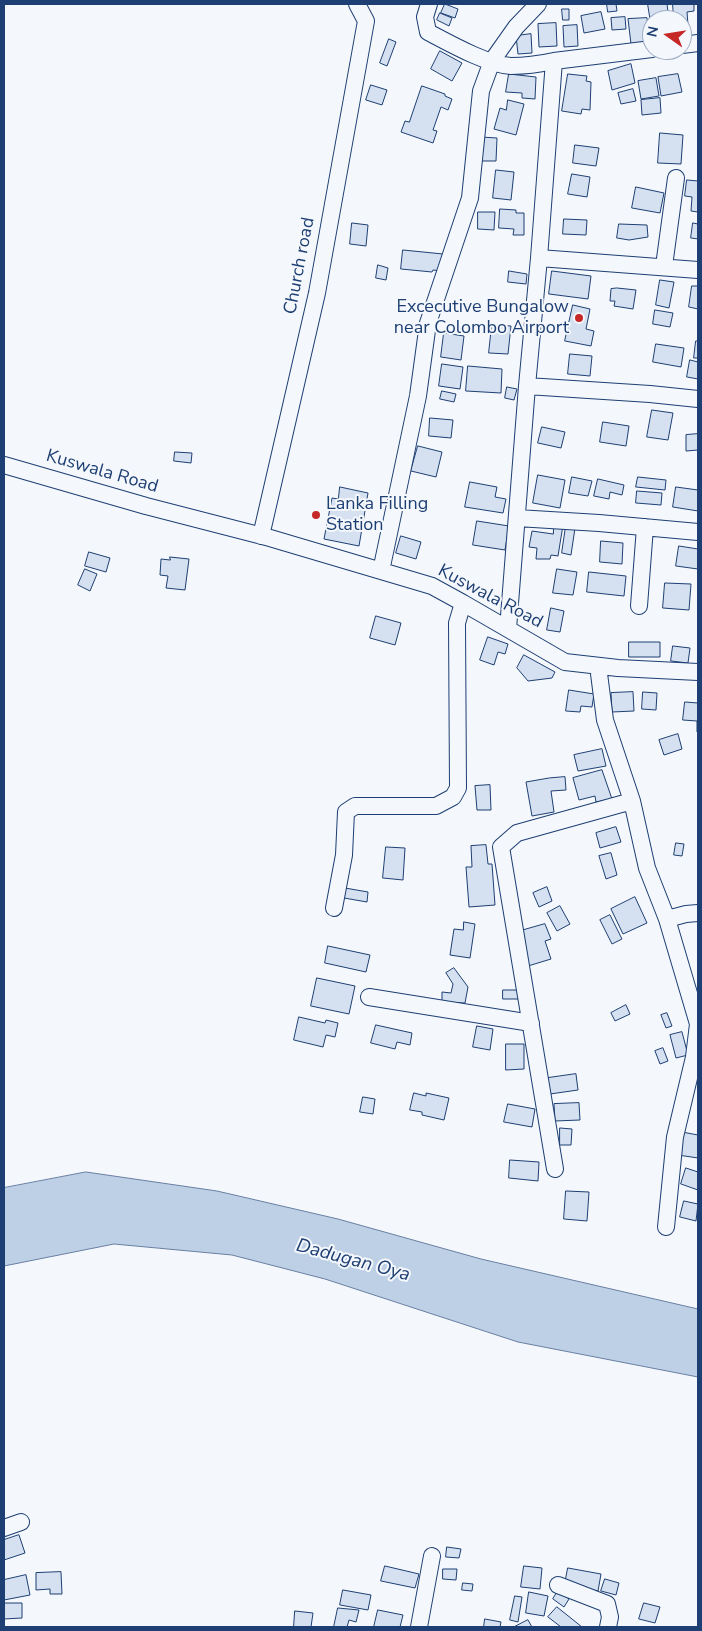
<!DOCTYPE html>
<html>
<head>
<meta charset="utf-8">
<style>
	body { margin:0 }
	#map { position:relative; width:702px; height:1631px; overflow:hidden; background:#f4f7fb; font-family:"Nunito Sans",sans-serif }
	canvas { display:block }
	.frame { position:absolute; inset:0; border:5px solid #1d3f73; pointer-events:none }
	.north { position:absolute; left:642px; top:10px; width:50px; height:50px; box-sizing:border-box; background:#f4f7fb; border:1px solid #9eadc5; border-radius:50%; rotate:283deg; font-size:14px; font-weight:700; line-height:20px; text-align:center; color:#1d3f73 }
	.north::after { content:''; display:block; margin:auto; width:18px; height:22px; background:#c62828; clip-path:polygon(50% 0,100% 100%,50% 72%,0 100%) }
</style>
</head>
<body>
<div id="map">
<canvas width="702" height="1631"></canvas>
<div class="frame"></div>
<div class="north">N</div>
</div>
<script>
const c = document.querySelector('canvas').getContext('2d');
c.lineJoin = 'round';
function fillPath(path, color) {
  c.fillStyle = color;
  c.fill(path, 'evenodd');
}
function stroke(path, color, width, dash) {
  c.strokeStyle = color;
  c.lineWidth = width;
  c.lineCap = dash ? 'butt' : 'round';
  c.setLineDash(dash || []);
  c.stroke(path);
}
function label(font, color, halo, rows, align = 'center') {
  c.font = font + ' "Nunito Sans",sans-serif';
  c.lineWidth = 4;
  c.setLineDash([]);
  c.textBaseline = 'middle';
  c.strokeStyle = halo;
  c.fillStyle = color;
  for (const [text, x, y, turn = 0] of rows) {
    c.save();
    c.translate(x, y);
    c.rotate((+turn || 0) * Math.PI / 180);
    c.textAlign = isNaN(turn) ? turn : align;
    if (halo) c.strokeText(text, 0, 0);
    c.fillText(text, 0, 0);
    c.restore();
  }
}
const water = new Path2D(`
	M86 1172 217 1191 338 1219 481 1259 698 1309V1377L518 1342 325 1279 232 1255 114 1244 4 1266V1188Z`);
const building = new Path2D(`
	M445 4 458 9 455 18 441 13Z
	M607 4H616L617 11 608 12Z
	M648 4H667L669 20H652V32Z
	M673 4H694V11L687 12 688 25H682V20H674Z
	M562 9H569V20H563Z
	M601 12 605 29 584 33 581 16Z
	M440 13 452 18 449 26 437 20Z
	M625 17 626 29 612 30 611 18Z
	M647 18 650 42 631 44 628 19Z
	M556 23 557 46 539 47 538 24Z
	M577 25 578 46 564 47 563 26Z
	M531 34 532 53 518 54 516 36Z
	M389 39 396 42 387 66 380 63Z
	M440 51 462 63 452 81 431 69Z
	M631 64 635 83 612 90 608 71Z
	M509 74 536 77 535 99 522 98V93L506 92Z
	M568 74 587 76 586 81 591 82 590 110 582 109 581 114 562 111Z
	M678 74 682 92 661 96 658 77Z
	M656 78 659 96 641 99 638 81Z
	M371 85 387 90 382 105 366 100Z
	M422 86 445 94V96L452 99 448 110 441 107 433 130 437 131 433 143 401 132 405 121 409 122Z
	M633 89 636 101 621 104 618 93Z
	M660 98 661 113 642 115 641 100Z
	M508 100 524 104 516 135 494 129 500 108 506 110Z
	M660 133 683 135 681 164 658 163Z
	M481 137 497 138 496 161H480Z
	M575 145 599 148 596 166 573 163Z
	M496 170 514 172 511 200 493 198Z
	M572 174 590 177 587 197 568 194Z
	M687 180 698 181V212L691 211 692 197 685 196Z
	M636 187 664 193 660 213 632 208Z
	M500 209 516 210V213H524V235H513L514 229 499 228Z
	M478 212H495L494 230 478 229Z
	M564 219 587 220 586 235 563 234Z
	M352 223 368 225 366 246 350 244Z
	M693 223 698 224V239L691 238Z
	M619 224 647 225 648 237 629 240 617 238Z
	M403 250 443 254 441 271 433 270 432 272 401 269Z
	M378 265 388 268 386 280 376 278Z
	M509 271 527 274 526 284 508 282Z
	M552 271 591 276 588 299 549 294Z
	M660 280 674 282 669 308 656 305Z
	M692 286H698V309L689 307Z
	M617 288 636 290 633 309 614 306 615 301H610L611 289Z
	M573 305 590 309 586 329 594 331 591 346 565 341Z
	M655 310 673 313 670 327 653 324Z
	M492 325 511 326 508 354 489 353Z
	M444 333 464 336 461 360 441 357Z
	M696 341H698V358H694Z
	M656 344 684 348 681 367 653 362Z
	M570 354 592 356 590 376 568 374Z
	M690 360 698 362V379L687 377Z
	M442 364 463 367 460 389 439 386Z
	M468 366 502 369 501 393 466 391Z
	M507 387 517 389 514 400 505 398Z
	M442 391 456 394 454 402 440 399Z
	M652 410 673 413 668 440 647 437Z
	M430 418 453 420 451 438 429 436Z
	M603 422 629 426 626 446 600 442Z
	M542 427 565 432 561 448 538 443Z
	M698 434V450L686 451V435Z
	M418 446 442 452 436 477 411 471Z
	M175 452 192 453 191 463 174 461Z
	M538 475 565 480 560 508 533 503Z
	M572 477 592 481 588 496 569 493Z
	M638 477 666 480 665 490 636 487Z
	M598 479 624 485 622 495 610 492 609 499 594 496Z
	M470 482 497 487 495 497 506 499 503 513 465 507Z
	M340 487 368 493 359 546 324 539 332 498 338 499Z
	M676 487 698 490V511L673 507Z
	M637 491 662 493 661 505 636 503Z
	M477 521 509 526 505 550 473 545Z
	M554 524 563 525 558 556 551 555 550 559H536L537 548 529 547 532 531 553 534Z
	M566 526 575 528 571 555 562 553Z
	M401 536 421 542 416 559 396 553Z
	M601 541 623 543 622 564 600 562Z
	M679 546 698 549V569L676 566Z
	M89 552 110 558 106 572 85 566Z
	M170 557 189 559 185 590 166 588 168 576 160 575 161 559 170 560Z
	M85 569 97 574 90 591 78 585Z
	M557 569 577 572 573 595 553 593Z
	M589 572 626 576 624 596 587 592Z
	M665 583 691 584 689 610 663 608Z
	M551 608 564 611 560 632 547 630Z
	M376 616 401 623 395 645 370 638Z
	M488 637 508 644 505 654 498 652 494 665 480 660Z
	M629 642H660V657H629Z
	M673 646 690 648 688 663 671 661Z
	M524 655 555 672 552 678 528 681 517 668Z
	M569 690 594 694 592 707 581 706 580 712 566 711Z
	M633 692 634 711 612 712 611 693Z
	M643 692 657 693 656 710 642 709Z
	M685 702 698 703V732H697V721L683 720Z
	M678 734 682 749 664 755 659 740Z
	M602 749 606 766 578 771 574 755Z
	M602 770 612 799 596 802 595 796 579 800 573 778Z
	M565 777 566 790 551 791 554 812 532 816 526 782 549 778Z
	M490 785 491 810H477L475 786Z
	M616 827 621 842 600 848 596 833Z
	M676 843 684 844 682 856 674 855Z
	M486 845 488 864H492L495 905 469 907 466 867H472L471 846Z
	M386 847 405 848 403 880 383 878Z
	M611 853 617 875 606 879 599 856Z
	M547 887 552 901 539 907 533 893Z
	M345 888 368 892 367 902 344 898Z
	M635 897 647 923 623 934 611 909Z
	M560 906 570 924 557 931 547 913Z
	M610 915 622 939 612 944 600 920Z
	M464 922 475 924 470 958 450 955 454 929 463 930Z
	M545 924 551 939 545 941 551 959 528 966 517 932Z
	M328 946 370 955 366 972 325 963Z
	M454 968 468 987 465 1003 442 1002V992L451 993 453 984 446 973Z
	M317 978 355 986 349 1014 311 1006Z
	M503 990H519V999H503Z
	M626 1005 630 1014 615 1021 611 1013Z
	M667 1013 672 1026 666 1028 661 1015Z
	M299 1017 325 1023 326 1020 338 1023 335 1037 326 1035 323 1047 294 1040Z
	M376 1025 412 1033 410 1045 397 1042 395 1049 371 1043Z
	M477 1026 493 1029 490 1050 473 1047Z
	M682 1032 688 1055 676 1058 670 1035Z
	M506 1044H524V1069L506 1070Z
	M663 1048 668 1061 660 1064 655 1051Z
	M576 1074 578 1090 550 1094 548 1078Z
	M414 1093 426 1096V1093L449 1098 444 1120 422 1115V1112L410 1110Z
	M363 1097 375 1099 373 1114 360 1112Z
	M579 1103 580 1120 555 1121 554 1104Z
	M508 1104 535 1109 532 1127 504 1122Z
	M560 1128 572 1129 571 1145H560Z
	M682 1132 698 1135V1158L678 1155Z
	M510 1160 539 1162 538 1181 509 1178Z
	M686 1168 698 1172V1190L681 1184Z
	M566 1191 589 1192 587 1221 564 1219Z
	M684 1201 698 1204 696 1221 680 1217Z
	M19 1535 25 1553 4 1560V1540Z
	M447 1547 461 1549 459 1558 446 1557Z
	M385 1566 419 1574 415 1588 381 1581Z
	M524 1566 542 1568 540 1589 521 1587Z
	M568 1568 601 1574 598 1591 565 1584Z
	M443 1569H457L456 1580 443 1579Z
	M61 1572 62 1594H50V1589L36 1590V1573Z
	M26 1575 30 1595 4 1600V1580Z
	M605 1579 619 1583 616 1595 601 1591Z
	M463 1583 473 1584 472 1591 462 1590Z
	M343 1590 371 1595 368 1610 340 1605Z
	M558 1591 569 1599 564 1607 553 1599Z
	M529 1592 548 1596 544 1616 526 1613Z
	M515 1596 522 1597 518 1622 510 1620Z
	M4 1603H22V1618L4 1619Z
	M644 1603 660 1607 655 1623 639 1619Z
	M557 1607 582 1627H561L548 1617Z
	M338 1608 359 1610 356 1622 349 1620 347 1627H334Z
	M378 1610 403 1615 400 1627H374Z
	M295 1611 313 1613 311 1627H294Z
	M485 1619 501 1622 500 1627H484Z
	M528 1620 532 1627H514Z`);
const minor = new Path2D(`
	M429 4 425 17 428 32C449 43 488 65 511 66 526 66 540 64 554 61
	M682 45 698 43
	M539 258 698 270
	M664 266 676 178
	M527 386 650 394 698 399
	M4 465 146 506 270 538 432 586 463 603 565 662 618 668 698 672
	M517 518 599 523 698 532
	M261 536 317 293 366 21 357 4
	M381 571 418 396 428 323 470 198 481 91 492 61 516 27 538 4
	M639 606 645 527
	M508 629 527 386 539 258 554 61 652 49
	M598 666 605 720 632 801 647 868 667 919 698 1024 694 1057 675 1137 666 1227
	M334 908 344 855 346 812 355 806H436L453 797 458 788 457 623 463 603
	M667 919 686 914 698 913
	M369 997 531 1023
	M555 1169 501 847 517 833 632 801
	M4 1528 21 1522
	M558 1585 607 1604 610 1617 608 1627
	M419 1627 432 1556`);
const markers = [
	[579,318,5,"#c62828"],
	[316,515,5,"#c62828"]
];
const streetNames = [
	["Church road",300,266,-79],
	["Kuswala Road",102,472,16],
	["Kuswala Road",490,597,28]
];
const poiNames = [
	["Excecutive Bungalow",569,308],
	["near Colombo Airport",569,329],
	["Lanka Filling",326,505,"left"],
	["Station",326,526,"left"]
];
const waterNames = [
	["Dadugan Oya",353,1261,15]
];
fillPath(water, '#bed0e5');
stroke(water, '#687fa3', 1);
fillPath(building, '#d5e0f0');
stroke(building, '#1d3f73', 1);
stroke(minor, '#1d3f73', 18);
stroke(minor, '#f4f7fb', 16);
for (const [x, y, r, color] of markers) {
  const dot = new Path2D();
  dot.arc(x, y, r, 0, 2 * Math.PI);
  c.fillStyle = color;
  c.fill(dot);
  stroke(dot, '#f4f7fb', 2);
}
label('18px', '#1d3f73', '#f4f7fb', streetNames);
label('18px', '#1d3f73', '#f4f7fb', poiNames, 'right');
label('italic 19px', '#1d3f73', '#f4f7fb', waterNames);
</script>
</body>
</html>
